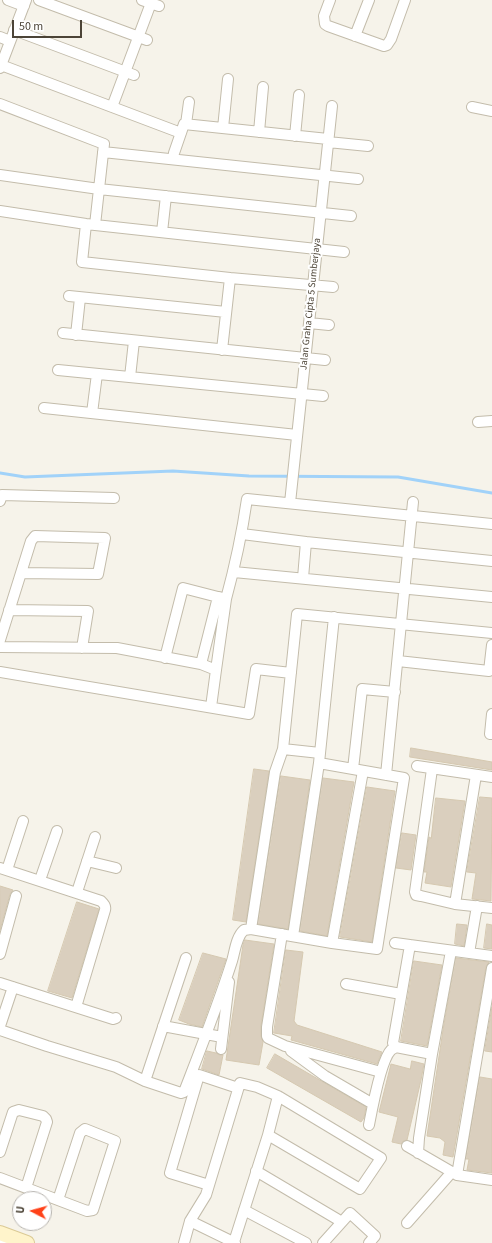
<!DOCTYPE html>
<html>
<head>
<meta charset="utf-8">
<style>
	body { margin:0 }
	#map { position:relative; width:492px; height:1243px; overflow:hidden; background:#f6f3ea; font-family:"Source Sans 3",sans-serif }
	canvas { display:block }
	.north { position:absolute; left:12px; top:1191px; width:40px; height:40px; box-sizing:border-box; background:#fff; border:1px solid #b7b4af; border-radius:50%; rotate:276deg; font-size:11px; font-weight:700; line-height:16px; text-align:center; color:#4c4437 }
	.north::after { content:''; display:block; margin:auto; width:14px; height:18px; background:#ff4118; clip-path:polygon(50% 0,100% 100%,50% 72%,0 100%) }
	.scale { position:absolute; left:12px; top:20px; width:70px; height:18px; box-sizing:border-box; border:2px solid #4c4437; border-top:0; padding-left:5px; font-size:12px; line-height:14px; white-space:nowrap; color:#4c4437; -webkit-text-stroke:3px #fff; paint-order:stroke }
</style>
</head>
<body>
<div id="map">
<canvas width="492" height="1243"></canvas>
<div class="north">U</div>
<div class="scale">50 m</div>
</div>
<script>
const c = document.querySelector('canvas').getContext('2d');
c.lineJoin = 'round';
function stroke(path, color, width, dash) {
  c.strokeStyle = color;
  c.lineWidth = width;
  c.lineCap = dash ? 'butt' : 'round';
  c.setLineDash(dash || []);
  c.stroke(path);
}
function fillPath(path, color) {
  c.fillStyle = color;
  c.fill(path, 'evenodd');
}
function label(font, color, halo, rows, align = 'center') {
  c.font = font + ' "Source Sans 3",sans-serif';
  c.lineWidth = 4;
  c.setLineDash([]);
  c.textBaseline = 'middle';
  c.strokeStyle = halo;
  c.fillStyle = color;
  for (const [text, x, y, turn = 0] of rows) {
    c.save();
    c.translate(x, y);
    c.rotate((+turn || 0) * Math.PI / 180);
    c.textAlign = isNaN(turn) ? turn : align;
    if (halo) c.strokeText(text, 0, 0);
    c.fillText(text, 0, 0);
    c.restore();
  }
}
const stream = new Path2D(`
	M0 473 25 477 173 471 249 476 398 477 492 493`);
const building = new Path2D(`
	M411 748 492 762V770L410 757Z
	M254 769 269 771 246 922 233 920Z
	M281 776 310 780 288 929 258 924Z
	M323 778 354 782 327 936 300 931Z
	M367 787 395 791 372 942 340 937Z
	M480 797 492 798 491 901 472 899 476 873 467 872Z
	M436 798 465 801 451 887 425 883 427 872H424L429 837 431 838Z
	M402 833 416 835 411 870 396 868Z
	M0 886 13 890 10 894 0 930Z
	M77 902 99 909 72 998 48 991Z
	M457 924 467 925 464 946 455 944Z
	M487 924 492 925V949L484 948Z
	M245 940 274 944 261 1026V1036L263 1042 259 1065 226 1060 243 945Z
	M286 950 303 952 294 1021 297 1025 382 1052 377 1064 291 1040 292 1036 274 1033Z
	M203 953 226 959 202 1027 189 1024 179 1020Z
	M456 958 489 962 486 967 453 1157 443 1155 445 1142 440 1138 427 1136 443 1030Z
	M414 961 442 965 427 1046 401 1041Z
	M492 1007V1052L485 1051Z
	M207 1051 216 1053 220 1055H223L219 1075 202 1069Z
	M275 1054 366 1107 364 1118 361 1122 267 1068Z
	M412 1061 424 1064 421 1080 407 1140 403 1141 401 1144 392 1142 398 1117 379 1112 391 1064 410 1069Z
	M480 1077 492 1079V1173L467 1170 469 1159H466Z`);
const minor = new Path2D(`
	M8 0 24 6
	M39 0 147 40
	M142 0 159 6
	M330 0 324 16 325 24 328 26 384 46 387 45 391 39 405 0
	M14 30 134 75
	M355 36 369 0
	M0 37 10 41
	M1 65 181 133
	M0 68 26 0
	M0 104 104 144 95 225
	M112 107 151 3
	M472 107 492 111
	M186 124 189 102
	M223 128 228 79
	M259 132 263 87
	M295 136 299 95
	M328 142 368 146
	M103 152 358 179
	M173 159 174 153 184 124 328 139
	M0 175 99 189 351 216
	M0 211 86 224 344 252
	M86 224 82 262 230 278 333 287
	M162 232 166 196
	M69 296 226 312
	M309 323 329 325
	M63 333 325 360
	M76 335 80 298
	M222 350 230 278
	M58 370 323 396
	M130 377 134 341
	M44 408 297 435
	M92 413 97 374
	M478 422 492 421
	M0 501 2 495 114 498
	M290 503 332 106
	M242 534 306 542
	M234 572 492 597
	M303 578 306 542 492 561
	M226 599C235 566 242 533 247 499L492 524
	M9 610 88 611 82 648
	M0 640 31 541 35 536 105 538 98 574 21 573
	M0 647 117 648 201 664 216 670 211 707
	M165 658 183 588 218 597 201 664
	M398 661 489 671 492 645
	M216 670 226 599 219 597
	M0 672 249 714 256 669 291 673
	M492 714 490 734H492
	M283 749 320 753
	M417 766 492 777
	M353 769 362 689 395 692
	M432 769 415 892 416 895 421 896 455 904 492 908
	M386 775 413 502
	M87 861 116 868
	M0 868 101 901C104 904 106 906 105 910L76 1007
	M7 870 23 821
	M40 880 57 831
	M77 892 95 837
	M455 904 476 775
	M251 929 275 772 283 749 297 614 492 633
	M282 934 267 1027V1036L268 1038 285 1046 381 1072
	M293 936 319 763
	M332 943 363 771
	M395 943 492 956
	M410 945 393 1043 396 1047 432 1054
	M469 953 477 906
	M0 954 16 896
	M0 983 113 1019 116 1018
	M346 984 401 994
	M0 1026 13 987
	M163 1026 222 1037
	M0 1030 47 1046 116 1067 145 1081 181 1093 184 1092C201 1048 218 1005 232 961 235 951 236 937 244 930L251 929 332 943 377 949 404 778 319 763 334 617
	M221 1049 229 982
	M291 1051 325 1076 373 1104
	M145 1081 186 958
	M369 1125C372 1109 381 1060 391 1050 393 1049 395 1048 396 1047
	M407 1146 457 1175 492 1180
	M0 1152 13 1112 19 1110 43 1116 46 1119 47 1122 26 1188
	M418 1153 419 1138 432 1054 451 951
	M256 1171 342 1222
	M457 1175 492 968
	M0 1178 87 1211 93 1210 115 1141 85 1129 80 1133 58 1200
	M209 1185 170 1173 199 1075 238 1088
	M244 1210 306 1243
	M190 1221 235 1243
	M407 1223 451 1173
	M0 1242 3 1243
	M234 1242 268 1135 278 1096
	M184 1243 190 1221 206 1195 240 1083 257 1087 278 1096 381 1158 360 1189 268 1135
	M323 1243 350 1213 375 1236 369 1243`);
const secondary = new Path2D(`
	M0 1233 27 1243`);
const streetNames = [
	["Jalan Graha Cipta 5 Sumberjaya",311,304,-84]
];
stroke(stream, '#a1d2f9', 3);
fillPath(building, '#dacfbe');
stroke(building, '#d5c8b0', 1);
stroke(minor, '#c3bcab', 12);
stroke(secondary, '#dbca95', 16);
stroke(minor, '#fff', 10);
stroke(secondary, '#fff4cb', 14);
label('10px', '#4c4437', '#fff', streetNames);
</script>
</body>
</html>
